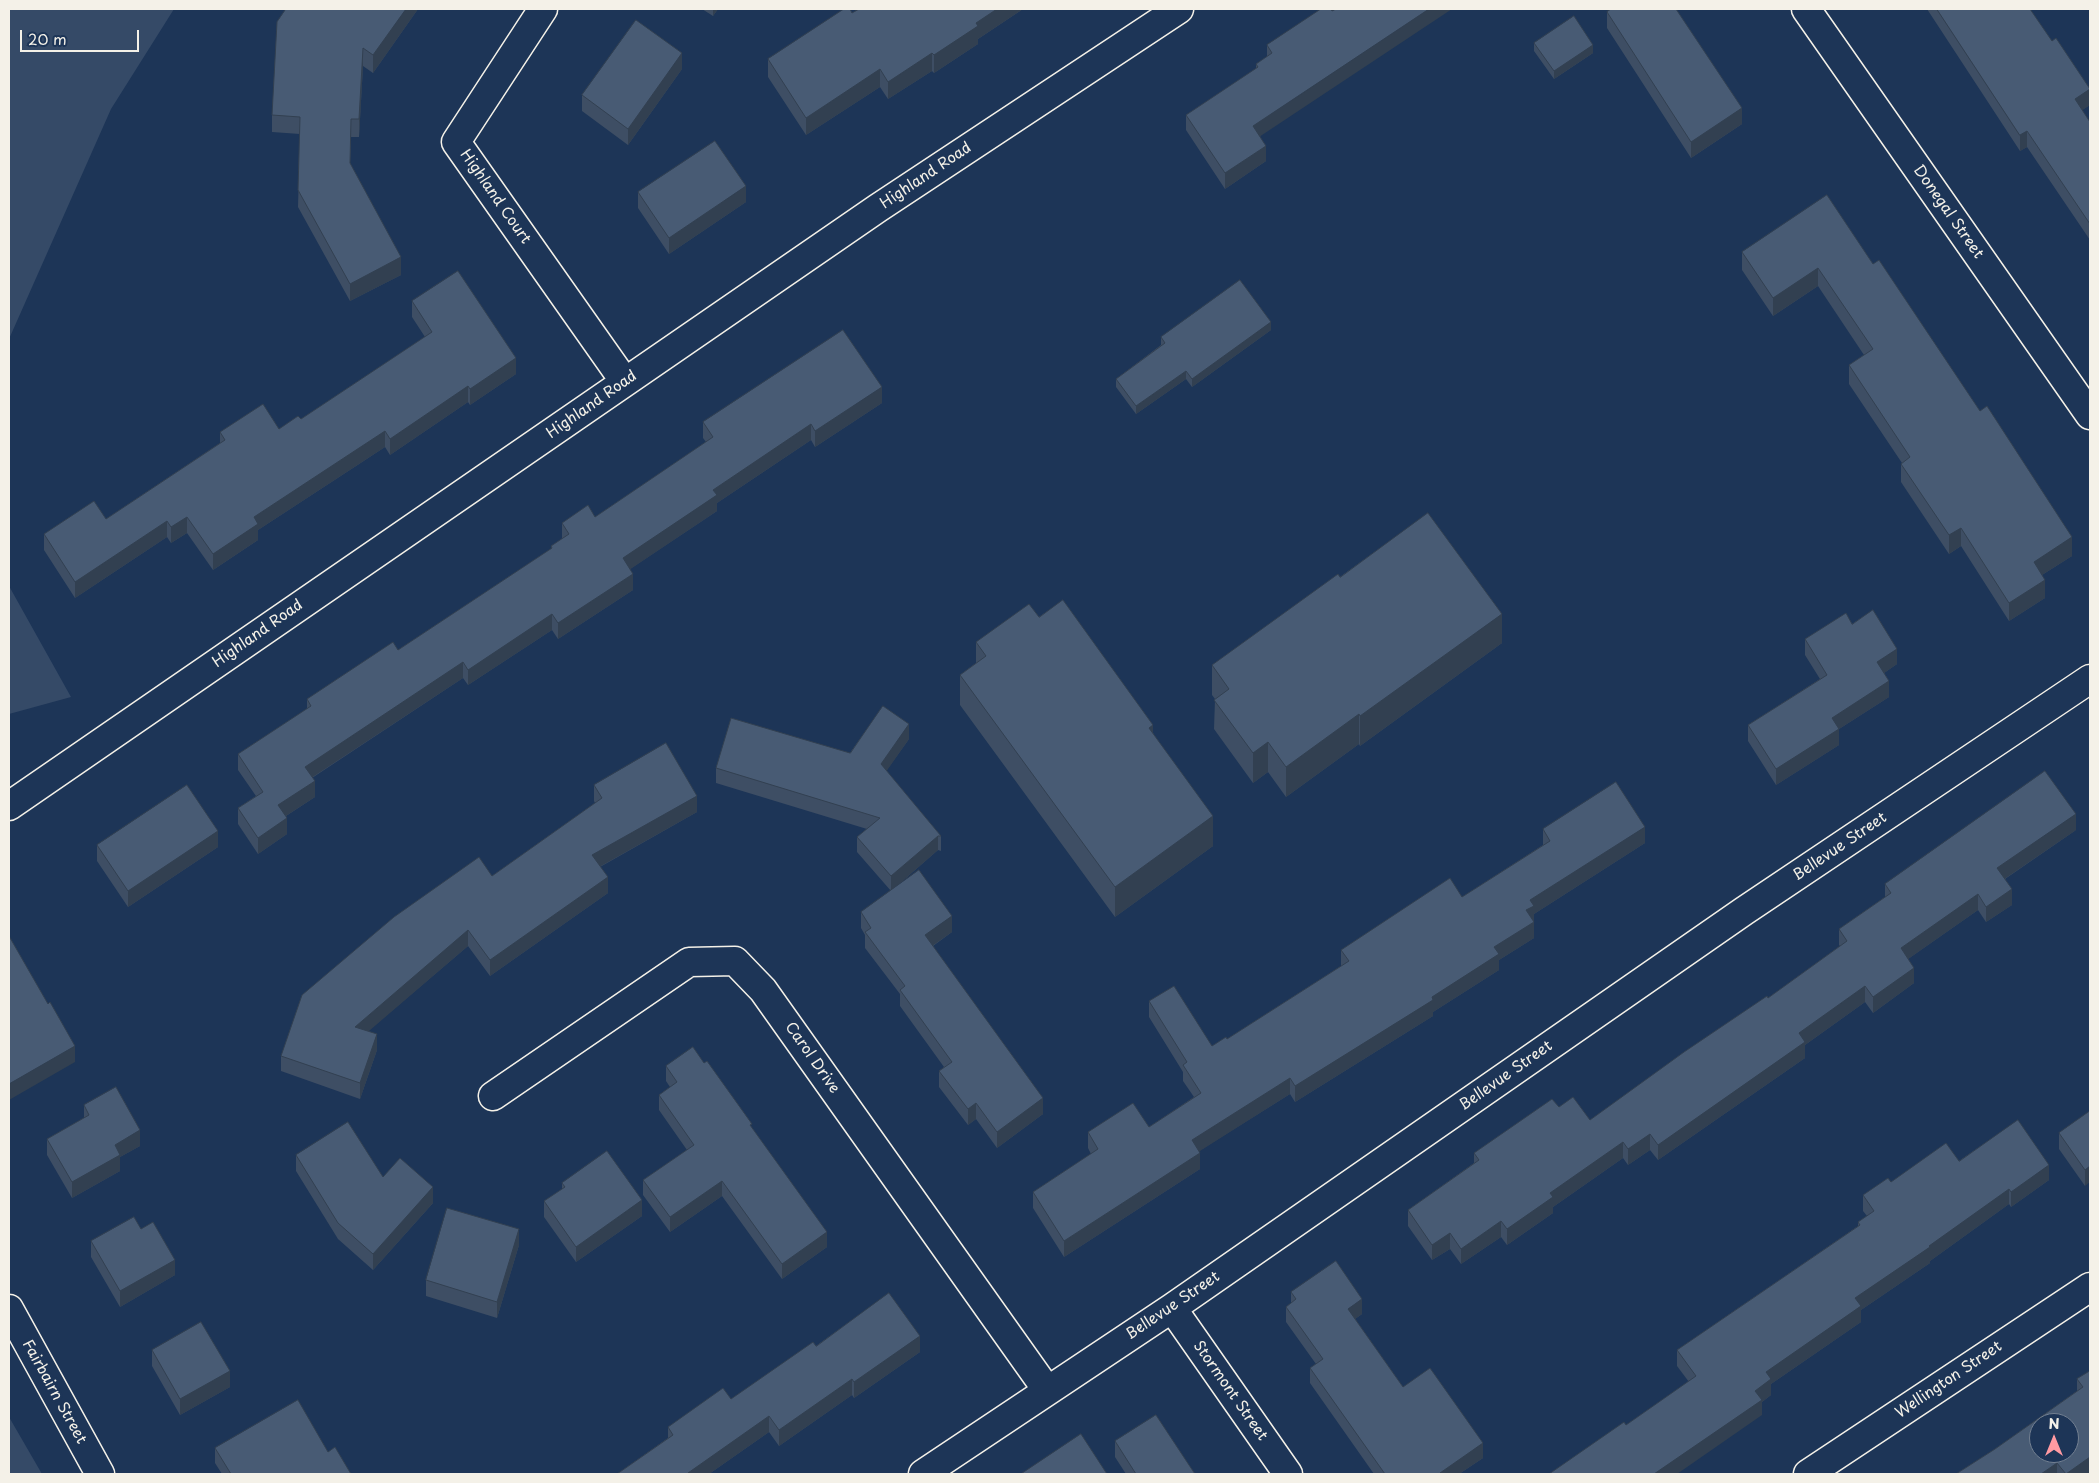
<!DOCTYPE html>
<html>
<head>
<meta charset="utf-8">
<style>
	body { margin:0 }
	#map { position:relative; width:2099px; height:1483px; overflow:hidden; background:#1d3557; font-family:"Playpen Sans",sans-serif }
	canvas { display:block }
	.frame { position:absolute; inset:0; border:10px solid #f4f1e8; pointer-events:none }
	.north { position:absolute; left:2029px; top:1413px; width:50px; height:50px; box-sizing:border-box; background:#1d3557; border:1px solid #738091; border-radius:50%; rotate:0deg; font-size:14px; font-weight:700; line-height:20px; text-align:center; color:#f4f1e8 }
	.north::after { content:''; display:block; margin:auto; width:18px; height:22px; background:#ff9aa2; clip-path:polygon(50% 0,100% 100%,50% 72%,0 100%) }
	.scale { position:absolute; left:20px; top:30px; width:119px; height:22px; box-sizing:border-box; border:2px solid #f4f1e8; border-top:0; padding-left:6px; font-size:15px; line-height:18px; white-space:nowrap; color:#f4f1e8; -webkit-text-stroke:4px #1d3557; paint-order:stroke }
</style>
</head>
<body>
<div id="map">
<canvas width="2099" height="1483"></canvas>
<div class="frame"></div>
<div class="north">N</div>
<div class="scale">20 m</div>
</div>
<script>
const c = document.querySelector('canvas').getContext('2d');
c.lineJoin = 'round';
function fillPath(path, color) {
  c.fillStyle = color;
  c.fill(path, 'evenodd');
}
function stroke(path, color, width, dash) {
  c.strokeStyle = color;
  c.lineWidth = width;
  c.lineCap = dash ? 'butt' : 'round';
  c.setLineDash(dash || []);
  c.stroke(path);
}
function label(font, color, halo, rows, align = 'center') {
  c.font = font + ' "Playpen Sans",sans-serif';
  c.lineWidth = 5;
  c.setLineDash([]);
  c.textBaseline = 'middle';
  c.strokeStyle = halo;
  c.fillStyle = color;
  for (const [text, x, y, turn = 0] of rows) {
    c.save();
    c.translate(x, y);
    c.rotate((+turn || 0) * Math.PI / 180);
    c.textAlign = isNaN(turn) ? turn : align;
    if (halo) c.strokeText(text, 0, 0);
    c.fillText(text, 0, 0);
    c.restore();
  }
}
const green = new Path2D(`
	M9 9H174L111 109 9 339Z
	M9 586 71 697 9 714Z
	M9 1417 42 1474H9Z`);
const street = new Path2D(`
	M543 9 456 142 625 382
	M1806 9 2090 415
	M9 806 878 208 1179 9
	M493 1096 689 962 735 961 763 990 1047 1390
	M1172 1308 1288 1474
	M923 1474 1172 1308 1744 911 2090 679
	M1808 1474 2090 1287`);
const secondary = new Path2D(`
	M9 1309 100 1474`);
const wall = new Path2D(`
	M418 9 373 73 363 66 359 137H351L350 163 401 275 350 301 298 207 300 134 272 132V115Z
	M702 9H718L713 16Z
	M859 9H1023L978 39V44L934 73 932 71 888 99 880 87 806 135 768 77V59Z
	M1321 9 1260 137 1266 161 1225 189 1186 130V115L1256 69V64L1267 57V45Z
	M1927 9H2030L2090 105 2082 110 2090 122V240L2027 147 2020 151Z
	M1607 12 1742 124 1691 158 1607 28Z
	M1534 43 1593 53 1554 79 1534 51Z
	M682 69 628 145 582 111V95Z
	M638 192 746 202 669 254 638 208Z
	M1742 252 1873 264 2072 556 2042 575 2045 598 2009 621 1961 546 1949 554 1901 482V464L1902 463 1849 384V365L1864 355 1818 286 1773 316 1742 270Z
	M412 301 516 374 470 405 468 402 390 455 385 447 356 466 258 530V540L213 570 187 533 171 543 167 537 75 598 44 550V534L106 519 220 443V432L279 429 301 419 425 337 412 317Z
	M1271 330 1192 387 1186 379 1136 414 1116 387V379L1161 345V337Z
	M882 403 815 447 811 440 717 503V511L630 569 633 590 558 639 552 630 468 685 463 678 312 778 315 797 286 816 287 834 258 854 238 824V808L256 796 238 770V754L307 709V699L398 650 551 549V546L562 539V523L595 517 706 442 703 438V422Z
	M1340 577 1502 643 1360 746 1359 744 1286 797 1268 772 1253 783 1214 729 1215 699 1212 695V665Z
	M1039 617 1153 733 1213 846 1115 917 960 705V675L976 663V642Z
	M1852 624 1897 664 1884 673 1889 697 1839 729V745L1776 785 1748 741V725L1820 679 1805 655V639Z
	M909 739 886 771 941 836V851L938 850 891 891 857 852V837L867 829 716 783V768L850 753Z
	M594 785 697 812 600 867 608 893 490 976 468 946 368 1031 377 1050 360 1099 281 1071V1056L492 876 595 803 594 801Z
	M1543 829 1645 843 1534 914V938L1499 960V970L1433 1012V1016L1295 1102 1290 1094 1199 1151 1200 1169 1064 1257 1033 1208V1192L1091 1154 1088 1148V1132L1149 1127 1194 1097 1183 1081V1072L1149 1017V1001L1212 1046 1227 1039 1341 966V950L1462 897 1543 845Z
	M2076 830 2005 879 2012 905 1986 922 1978 910 1908 959 1914 983 1873 1013 1865 1002 1805 1045V1058L1658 1160 1650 1150 1628 1165 1623 1158 1553 1207V1213L1507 1245 1501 1237 1461 1264 1450 1249 1432 1260 1408 1226V1210L1474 1163V1153L1559 1107 1590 1120 1768 998 1840 946 1839 945V929L1885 897V884Z
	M97 845 218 847 128 907 97 861Z
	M861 912 952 932 933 946 1043 1114 997 1148 976 1119 968 1125 939 1087V1071L944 1067 900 1006V994L865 948V935L861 928Z
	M704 1063 752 1128 827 1247 782 1279 722 1196 670 1232 643 1195V1180L687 1150 659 1110V1095L670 1087 666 1081V1066Z
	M84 1105 140 1146 120 1157V1171L72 1198 47 1155V1139L84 1118Z
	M2090 1111 2085 1186 2059 1149V1133Z
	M296 1155 433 1203 373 1270 338 1239 296 1171Z
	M1959 1161 2049 1180 2011 1207 2009 1204 1930 1261V1263L1861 1310V1322L1771 1384V1395L1762 1402V1415L1626 1425 1689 1382 1677 1366V1350L1858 1226V1222L1867 1216 1863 1211V1195L1891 1182Z
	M562 1183 642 1216 576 1262 544 1217V1201L562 1189Z
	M141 1229 175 1275 120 1307 91 1257V1241Z
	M519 1245 497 1318 426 1296V1280Z
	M1291 1292 1362 1314 1355 1319 1403 1387 1483 1458 1459 1474H1374L1310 1383V1368L1316 1364 1286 1322V1307L1291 1303Z
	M816 1346 920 1352 854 1398 852 1395 779 1446 769 1432 709 1474H617L668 1438V1427L731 1399Z
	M152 1350 230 1387 180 1415 152 1366Z
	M2090 1371V1473L2088 1474H1956L1995 1449 2077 1391V1379Z
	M1115 1441 1195 1474H1126L1115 1457Z
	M215 1448 328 1452 351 1474H222L215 1463Z`);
const shadedWall = new Path2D(`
	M406 9H418L373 73V55Z
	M713 9H718L713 16Z
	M997 9H1023L978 39V44L934 73V55L976 23Z
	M1429 9H1452L1253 141V126Z
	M1593 45V53L1554 79V71Z
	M363 48V66L359 137V119Z
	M682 53V69L628 145V129Z
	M932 53V71L888 99V82Z
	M880 69V87L806 135V118Z
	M2090 89V105L2075 115V99Z
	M1742 108V124L1691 158V142Z
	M2027 131V147L2020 151V135Z
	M1266 146V161L1225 189V173Z
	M746 186V202L669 254V238Z
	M401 257V275L350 301V284Z
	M1818 268V286L1773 316V298Z
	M1271 322V330L1192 387V379Z
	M516 358V374L470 405V389Z
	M1186 371V379L1136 414V406Z
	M468 386V402L390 455V439Z
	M882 387V403L815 447V431Z
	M811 424V440L717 503V511L623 574V558L713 490Z
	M385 431V447L258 530V540L213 570V554L254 517Z
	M187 517V533L171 543V527Z
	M167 521V537L75 598V582Z
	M1961 528V546L1949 554V535Z
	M2072 537V556L2034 580V562Z
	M633 574V590L558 639V623Z
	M2045 580V598L2009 621V603Z
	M552 614V630L468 685V670Z
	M1502 614V643L1360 746V716Z
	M1897 649V664L1877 678V662Z
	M463 662V678L305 782V767Z
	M1889 681V697L1839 729V745L1776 785V769L1832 718Z
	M1359 714V744L1286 797V767Z
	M909 724V739L881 779V764Z
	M1153 725V755L1149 728Z
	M1268 742V772L1253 783V753Z
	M315 781V797L278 821V805Z
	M697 796V812L592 871V855Z
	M2076 814V830L1997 884V868Z
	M1213 816V846L1115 917V887Z
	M287 818V834L258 854V838Z
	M1645 827V843L1534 914V922L1526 910 1530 900Z
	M218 831V847L128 907V891Z
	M938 836V850L891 891V876Z
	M608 877V893L490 976V960Z
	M2012 889V905L1986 922V907Z
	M1978 894V910L1901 964V948Z
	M952 916V932L925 951V935Z
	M1534 922V938L1499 960V970L1433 1012V1016L1295 1102V1086L1432 997 1494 947Z
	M468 930V946L355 1043V1027Z
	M1914 968V983L1873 1013V997Z
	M1865 986V1002L1805 1045V1058L1658 1160V1145L1799 1033Z
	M377 1034V1050L360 1099V1083Z
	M75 1046V1062L9 1100V1084Z
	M1290 1078V1094L1192 1156V1140Z
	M1043 1098V1114L997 1148V1132Z
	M976 1103V1119L968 1125V1109Z
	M140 1130V1146L120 1157V1171L72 1198V1182L115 1145Z
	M1650 1134V1150L1628 1165V1149Z
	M1623 1142V1158L1553 1207V1213L1507 1245V1229L1550 1193Z
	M1200 1153V1169L1064 1257V1241Z
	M2049 1165V1180L2011 1207V1192Z
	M2090 1166V1182L2085 1186V1170Z
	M722 1181V1196L670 1232V1217Z
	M433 1187V1203L373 1270V1254Z
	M2009 1189V1204L1930 1261V1263L1861 1310V1322L1771 1384V1395L1762 1402V1415L1677 1474H1654L1755 1391 1766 1372 1855 1298Z
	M642 1200V1216L576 1262V1247Z
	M1501 1221V1237L1461 1264V1249Z
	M519 1229V1245L497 1318V1302Z
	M827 1232V1247L782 1279V1264Z
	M1450 1233V1249L1432 1260V1245Z
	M175 1260V1275L120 1307V1291Z
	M1362 1299V1314L1348 1324V1309Z
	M920 1336V1352L854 1398V1382Z
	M230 1371V1387L180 1415V1399Z
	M852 1379V1395L779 1446V1430Z
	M769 1416V1432L709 1474H688V1473Z
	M1483 1443V1458L1459 1474H1440V1473Z
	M2090 1457V1473L2088 1474H2066Z
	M2057 1463V1474H2041Z`);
const building = new Path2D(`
	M286 9H406L373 55 363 48 359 119H351L350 163 401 257 350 284 298 190 300 117 272 115 277 22Z
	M844 9H850L852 13 859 9H997L976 23 978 26 934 55 932 53 888 82 880 69 806 118 768 59Z
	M1321 9H1331L1332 11 1336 9H1429L1253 126 1266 146 1225 173 1186 115 1258 67 1256 64 1272 53 1267 45Z
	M1611 9H1676L1742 108 1691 142 1607 12Z
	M1937 9H2030L2052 41 2056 38 2090 89 2075 99 2090 122V224L2027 131 2020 135Z
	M1574 16 1593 45 1554 71 1534 43Z
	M636 20 682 53 628 129 582 95Z
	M715 141 746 186 669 238 638 192Z
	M1827 195 1873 264 1879 260 1980 411 1987 406 2072 537 2034 562 2045 580 2009 603 1961 528 1949 535 1901 464 1910 457 1849 365 1873 349 1818 268 1773 298 1742 252Z
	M458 271 516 358 470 389 468 386 390 439 385 431 356 450 254 517 258 524 213 554 187 517 171 527 167 521 75 582 44 534 94 501 106 519 225 440 220 432 263 404 279 429 298 416 301 419 432 332 412 301Z
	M1240 280 1271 322 1192 379 1186 371 1136 406 1116 379 1165 343 1161 337Z
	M843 330 882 387 815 431 811 424 713 490 717 495 623 558 633 574 558 623 552 614 468 670 463 662 305 767 315 781 278 805 287 818 258 838 238 808 263 792 238 754 311 706 307 699 393 642 398 650 552 548 551 546 569 534 562 523 588 505 595 517 713 437 703 422Z
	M1428 513 1502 614 1360 716 1359 714 1286 767 1268 742 1253 753 1214 700 1229 689 1212 665 1338 574 1340 577Z
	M1063 600 1153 725 1149 728 1213 816 1115 887 960 675 986 656 976 642 1029 604 1039 617Z
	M1873 610 1897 649 1877 662 1889 681 1832 718 1839 729 1776 769 1748 725 1827 675 1805 639 1846 613 1852 624Z
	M883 706 909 724 881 764 941 836H938L891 876 857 837 880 818 716 768 731 718 850 753Z
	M666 743 697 796 592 855 608 877 490 960 468 930 355 1027 377 1034 360 1083 281 1056 302 995 394 917 479 857 492 876 602 798 594 785Z
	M2045 771 2076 814 1997 868 2012 889 1986 907 1978 894 1901 948 1914 968 1873 997 1865 986 1799 1033 1805 1042 1658 1145 1650 1134 1628 1149 1623 1142 1550 1193 1553 1197 1507 1229 1501 1221 1461 1249 1450 1233 1432 1245 1408 1210 1479 1160 1474 1153 1552 1099 1559 1107 1573 1097 1590 1120 1684 1052 1767 996 1768 998 1847 941 1839 929 1891 893 1885 884Z
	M1616 782 1645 827 1530 900 1534 906 1526 910 1534 922 1494 947 1499 954 1432 997 1433 1000 1295 1086 1290 1078 1192 1140 1200 1153 1064 1241 1033 1192 1098 1149 1088 1132 1133 1103 1149 1127 1201 1093 1183 1065 1187 1062 1149 1001 1174 986 1212 1046 1226 1037 1227 1039 1349 961 1341 950 1450 878 1462 897 1550 841 1543 829Z
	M187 785 218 831 128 891 97 845Z
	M919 870 952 916 925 935 1043 1098 997 1132 976 1103 968 1109 939 1071 952 1062 900 990 905 986 865 932 871 928 861 912Z
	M9 936 48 1004 50 1002 75 1046 9 1084Z
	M693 1047 704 1063 707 1061 752 1124 750 1125 827 1232 782 1264 722 1181 670 1217 643 1180 694 1145 659 1095 677 1082 666 1066Z
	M116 1087 140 1130 115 1145 120 1155 72 1182 47 1139 89 1115 84 1105Z
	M2090 1111V1166L2085 1170 2059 1133Z
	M2018 1120 2049 1165 2011 1192 2009 1189 1929 1246 1930 1247 1855 1298 1861 1306 1766 1372 1771 1379 1755 1391 1762 1400 1654 1474H1549L1624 1422 1626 1425 1696 1376 1677 1350 1860 1225 1858 1222 1874 1211 1863 1195 1888 1178 1891 1182 1946 1143 1959 1161Z
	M348 1122 383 1177 400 1158 433 1187 373 1254 338 1223 296 1155Z
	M607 1151 642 1200 576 1247 544 1201 565 1187 562 1183Z
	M447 1208 519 1229 497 1302 426 1280Z
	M134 1217 141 1229 153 1222 175 1260 120 1291 91 1241Z
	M1336 1261 1362 1299 1348 1309 1403 1387 1430 1368 1483 1443 1440 1473 1442 1474H1385L1310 1368 1323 1359 1286 1307 1296 1299 1291 1292Z
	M889 1293 920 1336 854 1382 852 1379 779 1430 769 1416 688 1473 689 1474H617L673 1435 668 1427 723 1388 731 1399 813 1342 816 1346Z
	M201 1322 230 1371 180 1399 152 1350Z
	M2090 1371V1457L2066 1474 2057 1463 2041 1474H1956L1995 1449 2083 1387 2077 1379ZM2039 1423H2069V1453H2039Z
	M298 1400 328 1452 335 1447 351 1474H231L215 1448Z
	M1156 1415 1195 1474H1136L1115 1441Z
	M1081 1434 1107 1474H1021Z`);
const streetNames = [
	["Highland Road",926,176,-34],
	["Highland Court",495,197,55],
	["Donegal Street",1948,212,55],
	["Highland Road",592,405,-35],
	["Highland Road",258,634,-35],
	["Bellevue Street",1840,847,-34],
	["Carol Drive",812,1058,55],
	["Bellevue Street",1506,1076,-35],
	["Bellevue Street",1173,1306,-34],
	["Wellington Street",1949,1380,-34],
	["Stormont Street",1230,1391,55],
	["Fairbairn Street",54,1392,61]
];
fillPath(green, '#354a67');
stroke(street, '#f4f1e8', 31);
stroke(secondary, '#f4f1e8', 31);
stroke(street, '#1d3557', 28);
stroke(secondary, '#1d3557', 28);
fillPath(wall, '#3e4e64');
fillPath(shadedWall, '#324051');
fillPath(building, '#485b74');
stroke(building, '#324051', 1);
label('15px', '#f4f1e8', '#1d3557', streetNames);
</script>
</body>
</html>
